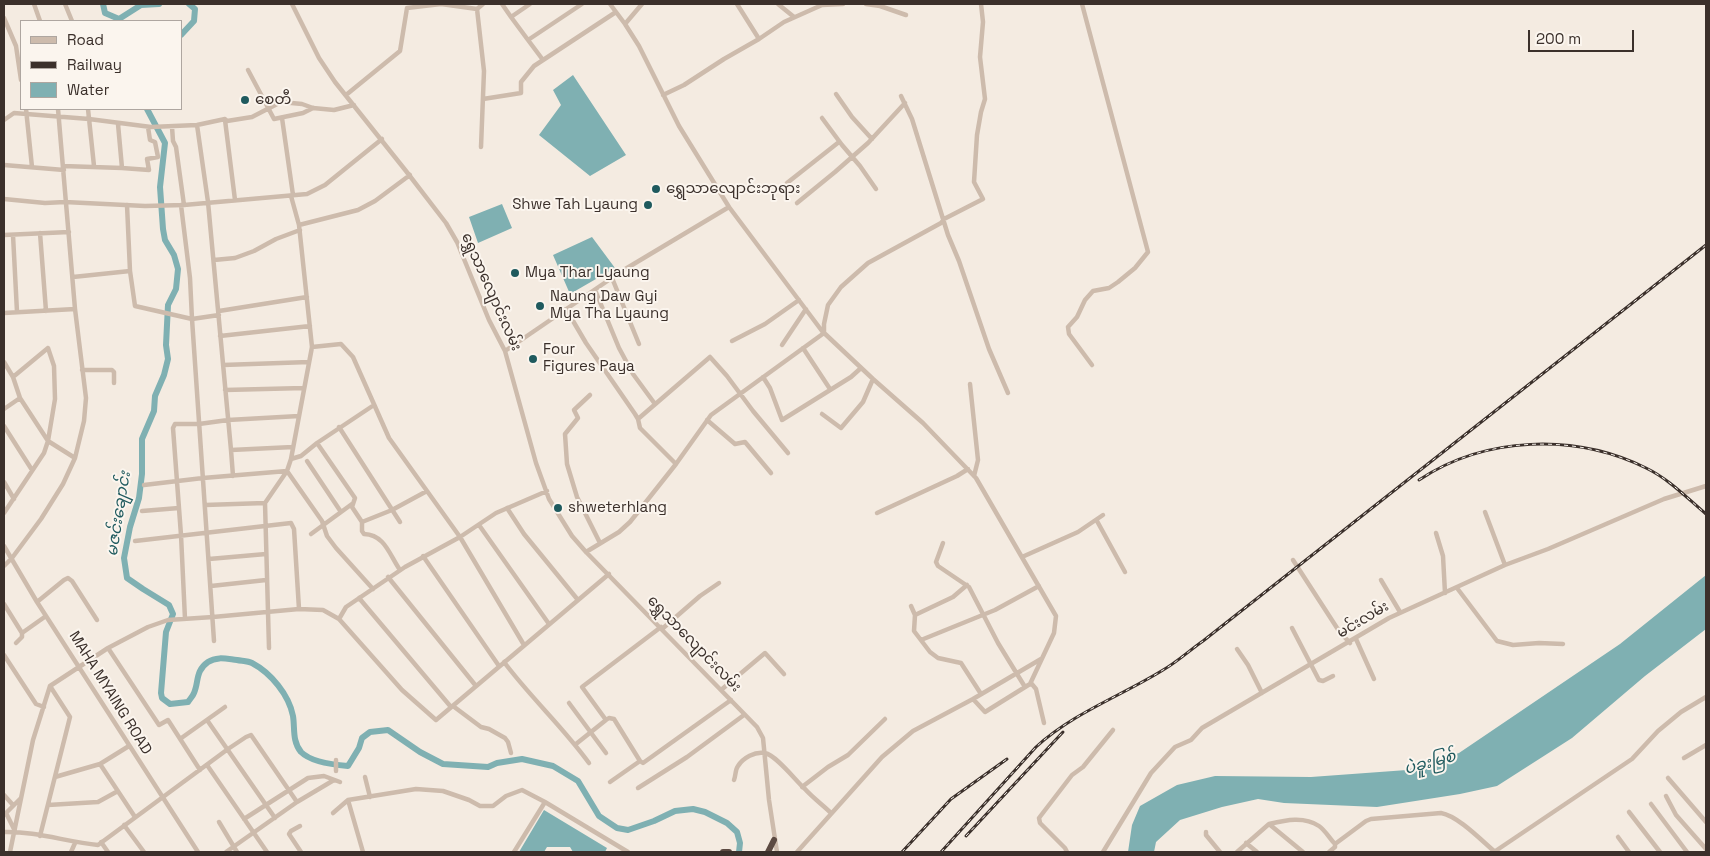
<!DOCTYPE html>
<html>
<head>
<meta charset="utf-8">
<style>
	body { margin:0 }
	#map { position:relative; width:1710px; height:856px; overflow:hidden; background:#f4ebe1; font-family:"Space Grotesk",sans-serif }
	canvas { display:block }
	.frame { position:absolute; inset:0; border:5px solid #3b302b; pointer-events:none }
	.legend { position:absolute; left:20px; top:20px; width:162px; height:90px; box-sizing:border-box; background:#fbf5ee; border:1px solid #aea6a0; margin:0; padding:6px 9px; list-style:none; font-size:15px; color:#3b302b }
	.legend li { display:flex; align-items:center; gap:10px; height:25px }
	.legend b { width:25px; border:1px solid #aea6a0 }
	.scale { position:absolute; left:1528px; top:30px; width:106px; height:22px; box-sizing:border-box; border:2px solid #3b302b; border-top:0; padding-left:6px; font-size:15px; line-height:18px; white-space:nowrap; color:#3b302b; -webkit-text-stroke:4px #fbf5ee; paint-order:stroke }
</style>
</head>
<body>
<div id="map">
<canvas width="1710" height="856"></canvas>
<div class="frame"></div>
<ul class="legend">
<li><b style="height:6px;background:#cdbbac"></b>Road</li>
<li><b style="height:6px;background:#3b302b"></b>Railway</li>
<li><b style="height:14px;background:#7fb0b2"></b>Water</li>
</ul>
<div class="scale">200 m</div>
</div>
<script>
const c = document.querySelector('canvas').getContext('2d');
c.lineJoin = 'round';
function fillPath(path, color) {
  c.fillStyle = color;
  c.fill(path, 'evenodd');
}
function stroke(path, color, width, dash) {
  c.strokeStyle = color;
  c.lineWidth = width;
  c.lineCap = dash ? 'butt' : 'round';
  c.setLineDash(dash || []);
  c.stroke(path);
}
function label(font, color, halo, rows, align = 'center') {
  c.font = font + ' "Space Grotesk","Noto Sans Myanmar",sans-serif';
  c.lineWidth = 4;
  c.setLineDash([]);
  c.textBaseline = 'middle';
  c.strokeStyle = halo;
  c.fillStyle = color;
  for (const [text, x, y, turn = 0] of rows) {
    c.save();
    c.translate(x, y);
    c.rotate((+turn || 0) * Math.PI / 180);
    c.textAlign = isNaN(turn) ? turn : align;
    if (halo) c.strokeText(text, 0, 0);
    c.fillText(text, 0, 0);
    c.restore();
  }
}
const water = new Path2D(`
	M573 75 626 155 590 176 539 135 561 105 553 90Z
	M502 204 512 228 478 243 469 217Z
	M592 237 615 268 570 294 553 255Z
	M1706 575V629L1645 676 1572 738 1497 786 1460 794 1377 807 1284 803 1258 799 1222 807 1180 820 1156 842 1154 852H1128L1132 825 1140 806 1177 785 1215 776 1311 777 1407 770 1459 753 1620 644Z
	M544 810 607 848 605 852H573L570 847H547L544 852H519Z`);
const river = new Path2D(`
	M103 4 105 13 119 19 141 5 159 4
	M181 35 194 21 195 9 189 4
	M147 109 165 143 160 187 163 229 165 240 174 255 178 269 176 289 168 305 166 345 168 359 164 375 155 396 154 411 142 439V474L139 498 130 527 124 558 127 578 143 589 169 605 173 614 166 632 161 693 162 698 170 704 188 702C190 699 193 696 194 693 199 682 195 671 208 662 217 656 227 659 237 660 242 661 248 661 252 663 271 673 289 695 293 716 295 728 292 741 301 752 311 762 335 765 348 766L359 748 362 738 370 732 388 730 420 752 443 764 488 767 497 763 522 759 553 766 578 781 599 816 617 828 628 830 654 821 675 811 693 809 705 812 727 823 737 832 740 843 739 852`);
const minor = new Path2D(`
	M34 4 40 21
	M65 4 72 21
	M292 4 319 58 335 82 406 171 446 223 457 242 489 320 505 351 536 463 549 499 572 536 586 552 757 727 763 738 769 800 777 852
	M502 4 511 17 530 4
	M737 4 759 39
	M778 4 794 17
	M866 4 880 6 906 15
	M1082 4 1148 252 1135 268 1118 282 1109 288 1093 291 1085 300 1077 317 1068 327 1069 334 1092 365
	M511 17 528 40
	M4 18 16 46 21 80
	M625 24 642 4
	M543 60 528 40 582 4
	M248 70 274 119 303 113 313 108
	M836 94 852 117 872 139
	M346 95 400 51 407 8 441 4 477 9
	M663 95 684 85 724 59 759 39 784 22 822 5 843 4
	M901 96 912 119 948 235 959 261 989 349 1008 393
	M483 99 521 93V82L534 66 616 12
	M26 109 32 167
	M88 109 94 166
	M282 118 293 195
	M822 118 842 145 860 166 876 189
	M4 120 14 113 89 119 151 127 197 125 225 119 227 121 252 117 281 102 302 104 313 108 334 110 354 105
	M225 120 235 200
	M197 125 208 202 231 450 293 447
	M172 127 173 141 176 147 184 205
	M481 147 484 71 477 9 483 4
	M4 165 64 170
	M63 166 122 168 118 124
	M122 168 149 170 147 159 158 157 155 142 150 140 148 127
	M787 183 839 142
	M291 196 299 225 312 347
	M4 199 45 203 65 202 145 206 184 205 307 194 325 185 382 139
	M797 203 835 172 868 143 905 103
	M127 205 130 271 135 306 192 319 214 641
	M181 205 190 278 192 319 219 315
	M729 207 822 331 873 379 923 423 976 478 1056 616 1054 633 1030 684 985 712 973 699 913 731 882 757 797 852
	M299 225 358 210 375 201 410 175
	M40 233 46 311
	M4 235 69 232
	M13 235 17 312
	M214 260 235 258 254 251 276 239 300 230
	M73 277 130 271
	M612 278 639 344
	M595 290 619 348 633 374 655 404
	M566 309 586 343 635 414 638 419 640 428 676 464
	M219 311 307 297
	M4 313 75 309
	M220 336 310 326
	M732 341 765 324 799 300
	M782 345 806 309
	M803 348 830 389
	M505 351 622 271 729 207 679 126 639 46 625 24 610 4
	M4 362 13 377 20 398 48 441 75 458
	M223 365 309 362
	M82 370H112L114 372V383
	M763 377 770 388 782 420 851 377 861 368
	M970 384 978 460 974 476
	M225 390 304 388
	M590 395 574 410 578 418 565 434 567 464 577 497 600 543
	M374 405 317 443 355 498 352 507 362 522V531L364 534C385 535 389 554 400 570
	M4 409 20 398
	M822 414 841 428 863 402 873 379
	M638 419 710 357 727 376 753 411 788 453
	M707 420 735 444 745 442 771 473
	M4 426 32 470
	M339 427 400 522
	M231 450 233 476
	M291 459 301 456 317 443
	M307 461 341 512
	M4 482 14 499
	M144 485 203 478 287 471 322 521 327 536 336 548 373 589
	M205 505 265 503
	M507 508 524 534 578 600
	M142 511 179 508
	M1485 512 1505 565
	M4 513 44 453 48 441 55 399 54 366 48 348 13 377
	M877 513 957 476 968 469
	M1097 521 1125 572
	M362 522 392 510 427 491
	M479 525 549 624
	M1436 533 1443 556 1445 593
	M311 534 352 504
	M135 541 291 523 294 529 299 609
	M943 543 936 562 938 566 969 587 998 643 1025 687
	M4 546 37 602 198 852
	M586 552 619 532 630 522 676 464 711 415 824 333V324L828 305 841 287 868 263 941 223 944 219 983 199 974 182 977 135 981 112 985 99 980 57 983 22 981 4
	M423 556 499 666
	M1022 557 1078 532 1103 515
	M209 559 266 554
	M1293 560 1339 631 1350 643
	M4 566 12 558 41 519 63 484 75 458 84 421 86 398 75 309 58 109
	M388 577 476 686
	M1381 580 1400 612
	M211 586 266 580
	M1457 588 1497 641 1513 645 1539 643 1563 644
	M359 598 451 707
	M37 602 64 580 68 578 72 581 97 620
	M4 604 22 633 46 616
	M911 606 915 615 914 631 930 652 938 658 961 663 981 694
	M915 615 953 597 967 585
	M185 619 181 535 173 428 175 424H199L228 420 299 416
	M339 619 346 607 405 567 460 537 496 513 547 491
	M661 627 582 687 606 720 609 718 614 719 640 761 643 763 731 700
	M1292 628 1319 680 1323 681 1333 676
	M662 629 700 596 719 583
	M1356 639 1374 679
	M921 640 995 610 1039 586
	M16 643 22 637V633
	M108 648 159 725 168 720 200 770
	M269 648 265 503 287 471 291 459 312 347 341 344 353 357 389 438 460 537 524 645
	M1237 649 1248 665 1262 693
	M4 655 36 704 44 707
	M504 662C531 698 563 727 589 763
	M1031 683 1036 689 1044 723
	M721 690 765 653 784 674
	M973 699 1041 659
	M569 703 606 753
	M453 706 481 727 489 729 505 738 508 742 511 753
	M207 720 275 818
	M180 739 225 707
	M576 744 606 720
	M1684 758 1706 745
	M336 760V771
	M100 764 135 817
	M207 765 267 852
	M55 777 100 764 129 746
	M365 777 370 797
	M1668 778 1706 822
	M734 780C736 775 735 770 738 766 743 758 755 751 765 753 776 755 796 781 805 789 813 798 823 805 831 813
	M610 782 640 761
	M802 787 828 767 848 755 885 719
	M638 788 687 757 744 715
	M4 795 13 805
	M1666 796 1676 815 1706 849
	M348 800 363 852
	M1651 804 1687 852
	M48 805 98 802 118 791
	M1629 812 1660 852
	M6 813 15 831
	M333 813 348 800 416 789 443 791 469 800 480 806H493L506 796 522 790 545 802 628 852
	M4 815 20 799
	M244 819 308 778 324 776 340 782
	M219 822 237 852
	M1269 824C1286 820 1304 816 1319 826 1325 830 1330 839 1335 844
	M124 825 144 852
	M300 826 291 831 289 834 301 852
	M4 832C35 831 67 842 98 845L228 749 246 737 251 735 297 802
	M1206 832V835L1220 852
	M40 836 70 717 50 686
	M1618 837 1629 852
	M101 842 108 852
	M1246 843 1257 852
	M10 852 33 740 50 686 108 648 148 627 168 620 213 617 299 609 323 610 339 619 402 690 436 720 609 574
	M71 852 75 843
	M226 852 297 802 334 780
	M514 852 545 802
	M1067 852 1065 848 1040 823 1039 818 1072 775 1083 767 1113 730
	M1103 852 1151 773 1175 747 1191 740 1202 728 1389 618 1505 565 1548 549 1664 499 1706 486
	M1237 852 1269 824 1303 852
	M1329 852 1335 847V844L1366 821 1371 819 1441 813C1458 816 1481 840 1495 852
	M1494 852 1632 759 1658 731 1681 712 1706 697`);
const highway = new Path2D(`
	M723 852H729
	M768 852 774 840`);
const rail = new Path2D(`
	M1419 480C1485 436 1575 433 1646 468 1669 479 1687 498 1706 514
	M966 836 1063 732
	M902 852 951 799 1007 759
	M941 852 1036 747C1073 713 1121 696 1163 670 1177 662 1190 650 1203 641L1706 245`);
const markers = [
	[245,100,5,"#1f5a5e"],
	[656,189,5,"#1f5a5e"],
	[648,205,5,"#1f5a5e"],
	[515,273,5,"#1f5a5e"],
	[540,306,5,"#1f5a5e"],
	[533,359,5,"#1f5a5e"],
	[558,508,5,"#1f5a5e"]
];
const poiNames = [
	["စေတီ",255,100],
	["ရွှေသာလျောင်းဘုရား",666,189],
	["Shwe Tah Lyaung",638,205,"right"],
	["Mya Thar Lyaung",525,273],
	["Naung Daw Gyi",550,297],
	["Mya Tha Lyaung",550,314],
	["Four",543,350],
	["Figures Paya",543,367],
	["shweterhlang",568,508]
];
const streetNames = [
	["ရွှေသာလျောင်းလမ်း",491,292,66],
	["မင်းလမ်း",1363,620,-31],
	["ရွှေသာလျောင်းလမ်း",694,644,46],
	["MAHA MYAING ROAD",110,693,58]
];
const waterNames = [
	["မဇင်းချောင်း",119,514,-81],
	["ပဲခူးမြစ်",1430,763,-15]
];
fillPath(water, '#7fb0b2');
stroke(river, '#7fb0b2', 6);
stroke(minor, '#cdbbac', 4.5);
stroke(highway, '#5c4a42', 6);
stroke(rail, '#3b302b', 3);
stroke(rail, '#fbf5ee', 1, [4]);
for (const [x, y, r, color] of markers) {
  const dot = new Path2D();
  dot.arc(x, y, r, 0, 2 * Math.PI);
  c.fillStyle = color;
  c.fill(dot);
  stroke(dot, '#fbf5ee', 2);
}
label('15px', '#3b302b', '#fbf5ee', poiNames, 'left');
label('15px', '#3b302b', '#fbf5ee', streetNames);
label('italic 16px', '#1f5a5e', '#fbf5ee', waterNames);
</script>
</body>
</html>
